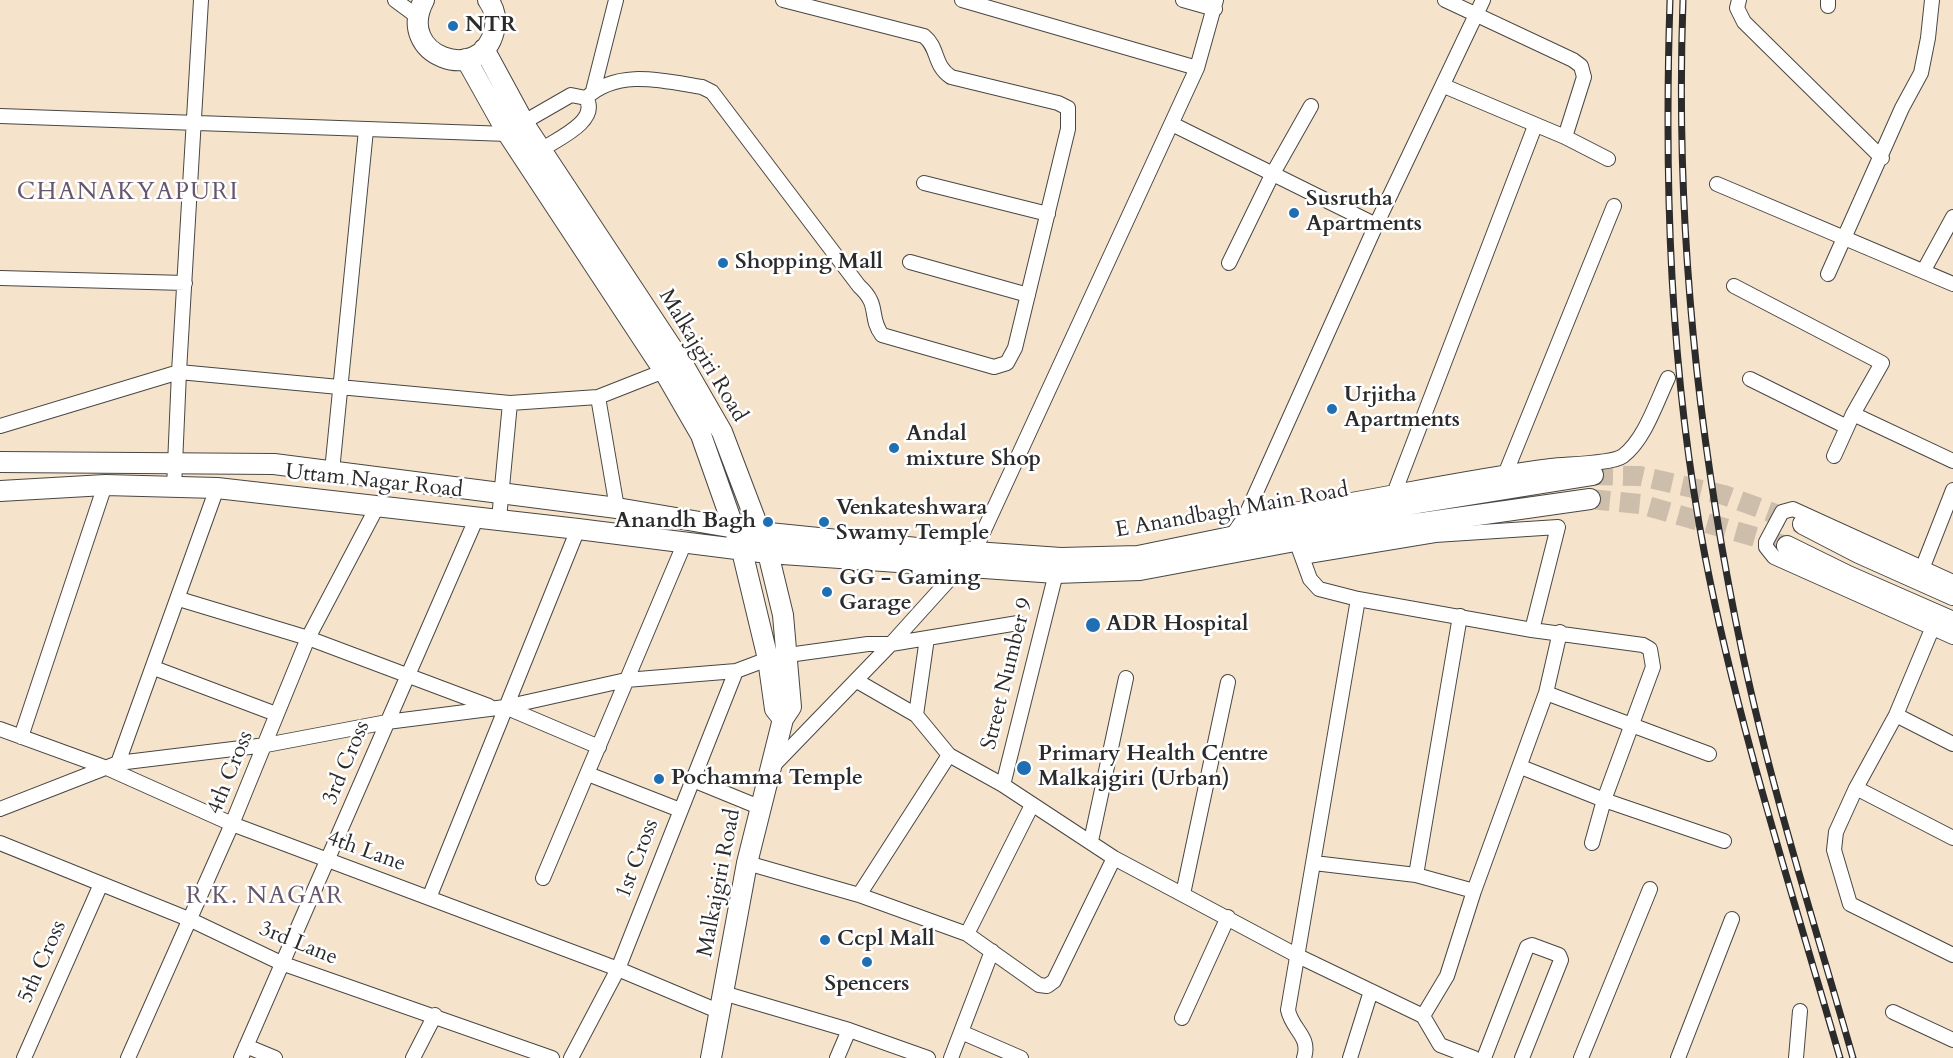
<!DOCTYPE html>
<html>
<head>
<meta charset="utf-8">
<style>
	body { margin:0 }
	canvas { display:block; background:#f6e3cb }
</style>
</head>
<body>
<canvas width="1953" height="1058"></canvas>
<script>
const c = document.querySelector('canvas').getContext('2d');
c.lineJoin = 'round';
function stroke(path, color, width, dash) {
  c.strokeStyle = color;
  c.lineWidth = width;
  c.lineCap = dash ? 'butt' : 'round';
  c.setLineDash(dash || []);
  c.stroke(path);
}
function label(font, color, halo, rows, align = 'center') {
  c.font = font + ' Cardo,serif';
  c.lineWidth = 5;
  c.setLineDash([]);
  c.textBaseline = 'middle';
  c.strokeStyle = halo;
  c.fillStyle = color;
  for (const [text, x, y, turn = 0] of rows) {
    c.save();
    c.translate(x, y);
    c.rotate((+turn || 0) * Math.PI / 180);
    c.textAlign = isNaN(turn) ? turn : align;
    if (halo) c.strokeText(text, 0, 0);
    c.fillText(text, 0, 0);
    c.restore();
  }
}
const secondaryTunnel = new Path2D(`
	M1593 475 1640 476 1724 495 1803 524
	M1590 499 1640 504 1787 546`);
const street = new Path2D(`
	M395 0 418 17
	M962 0 1197 68
	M1183 0 1215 9
	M1445 0 1573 60 1581 66 1584 77 1565 137
	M1739 0 1737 8 1744 22 1882 158
	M1828 6V0
	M1444 86 1565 137 1608 159
	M593 91 616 0
	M586 98C618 68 664 81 702 87L712 92 859 286C881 306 868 316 882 335L994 367 1007 363 1015 348 1068 129V108L1058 103 951 77C933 65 939 48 924 36L783 0
	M0 116 508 134
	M524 122 571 95 586 98C600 121 557 139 541 150
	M1172 124 1376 225
	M924 183 1048 214
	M1717 184 1953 284
	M910 262 1028 295
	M1229 263 1272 175 1311 106
	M1924 270 1953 217
	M1828 274 1902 108 1921 73 1928 38 1932 0
	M0 278 185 283
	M1734 286 1882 363 1853 414 1834 456
	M1750 379 1847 427
	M598 397 617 508
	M1853 414 1953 461
	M0 426 179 372 510 403 598 397 664 371
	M332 471 366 130
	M1506 472 1614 206
	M174 488 179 372 201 0
	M1395 491 1535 126
	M1245 517C1348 504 1448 479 1551 466 1566 464 1612 464 1623 456 1645 439 1656 403 1668 378
	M499 519 510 403
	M1231 537 1245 517 1376 225 1483 0
	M1299 549 1302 557 1435 535 1558 527 1532 630
	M1302 557 1310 579 1319 589 1358 599 1532 630 1643 645 1650 649 1653 667 1604 800 1592 843
	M1922 569 1953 490
	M1953 582 1793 509 1782 512 1766 542V547L1774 557 1953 637
	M179 599 308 638 489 706
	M1932 629 1896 715 1856 788 1836 832 1834 850 1850 904 1953 955
	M788 655 868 644H891L1018 623
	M154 668 276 714
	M857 681 916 715 949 755 1003 785 1114 858 1298 956 1423 1016 1440 1045 1474 1058
	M1546 693 1709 754
	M505 707 599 747
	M916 715 927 638
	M1896 715 1953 744
	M0 729 107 768 232 824 618 969 718 1011
	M21 737 105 485
	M118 763 217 488
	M773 766 891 644 974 552 1197 68 1216 0
	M1521 767 1604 800 1724 841
	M588 774 680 810
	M693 780 759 807
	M1003 785 1056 573
	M1856 788 1953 838
	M0 809 118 763 266 745 387 722 505 707 626 680 736 671 768 659
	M1091 841 1126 678
	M0 843 191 920 281 963 552 1058
	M747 863 859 895 967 934 1039 985 1047 986 1054 981 1114 858
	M1314 863 1416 875 1474 891
	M1416 875 1460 616
	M543 878 685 542
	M1183 894 1228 682
	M859 895 949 755
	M429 898 578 529
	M967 934 1032 805
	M723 993 849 1030 928 1058
	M1893 1012 1953 1040
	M1423 1016 1447 976 1474 891 1546 693 1560 632
	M1182 1018 1228 917
	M961 1032 1021 1058
	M246 1046 275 1058
	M24 1058 101 884
	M128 1058 232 824 308 638 377 507
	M241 1058 477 517
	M413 1058 435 1015
	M571 1058 618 969 736 671
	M837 1058 849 1030
	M951 1058 992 951
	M1304 1058C1311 1036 1292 1030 1288 1010L1358 599
	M1350 1058 1371 991
	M1484 1058 1527 947 1532 945 1559 955 1561 960 1522 1058
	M1581 1058 1650 889
	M1678 1058 1732 919
	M1796 1058 1800 1011`);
const secondary = new Path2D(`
	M424 0C394 56 481 86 494 31 497 21 495 9 488 0
	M484 49 528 130 684 366 722 432 768 553 783 615 791 707 783 719 747 863 711 1058
	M466 59 508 134 664 371 701 435 742 551 768 659 775 709 783 719
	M0 462 274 464 617 508 759 532 917 548 1061 558 1138 556 1313 520 1593 475
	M0 491 105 485 217 488 578 529 768 553 1056 573 1140 570 1295 541 1590 499
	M1803 524 1859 553 1953 595
	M1787 546 1848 576 1953 622`);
const rail = new Path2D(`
	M1670 0C1664 186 1670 373 1705 556 1738 726 1792 892 1840 1058
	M1683 0C1675 221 1697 440 1743 656 1772 792 1815 925 1853 1058`);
const markers = [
	[453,26,6,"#1f6fb2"],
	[1294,213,6,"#1f6fb2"],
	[723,263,6,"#1f6fb2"],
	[1332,409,6,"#1f6fb2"],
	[894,448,6,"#1f6fb2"],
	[768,522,6,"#1f6fb2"],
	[824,522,6,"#1f6fb2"],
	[827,592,6,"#1f6fb2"],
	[1093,625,8,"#1f6fb2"],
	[1024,768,8,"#1f6fb2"],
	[659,779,6,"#1f6fb2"],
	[825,940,6,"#1f6fb2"],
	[867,962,6,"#1f6fb2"]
];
const poiNames = [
	["NTR",465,26],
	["Susrutha",1306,200],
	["Apartments",1306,225],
	["Shopping Mall",735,263],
	["Urjitha",1344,396],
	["Apartments",1344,421],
	["Andal",906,435],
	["mixture Shop",906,460],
	["Venkateshwara",836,509],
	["Swamy Temple",836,534],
	["Anandh Bagh",756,522,"right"],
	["GG - Gaming",839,579],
	["Garage",839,604],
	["ADR Hospital",1106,625],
	["Primary Health Centre",1038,755],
	["Malkajgiri (Urban)",1038,780],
	["Pochamma Temple",671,779],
	["Ccpl Mall",837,940],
	["Spencers",867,985,"center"]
];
const streetNames = [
	["Malkajgiri Road",702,356,59],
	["Uttam Nagar Road",374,482,6],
	["E Anandbagh Main Road",1232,511,-10],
	["Street Number 9",1008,674,-76],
	["3rd Cross",347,763,-67],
	["4th Cross",231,773,-68],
	["4th Lane",366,852,20],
	["1st Cross",638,859,-69],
	["Malkajgiri Road",720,883,-79],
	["3rd Lane",298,944,22],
	["5th Cross",43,962,-66]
];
const neighbourhoodNames = [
	["CHANAKYAPURI",128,193],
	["R.K. NAGAR",265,897]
];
stroke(secondaryTunnel, '#cdbeab', 20, [20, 10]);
stroke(street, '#494743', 16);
stroke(secondary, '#494743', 22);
stroke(street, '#fff', 14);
stroke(secondary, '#fff', 20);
stroke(rail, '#2b2b2b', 7);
stroke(rail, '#fff', 4.5, [14]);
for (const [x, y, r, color] of markers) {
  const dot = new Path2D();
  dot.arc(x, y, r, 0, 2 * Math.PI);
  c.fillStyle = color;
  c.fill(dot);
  stroke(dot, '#fff', 2);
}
label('bold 22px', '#2b2b2b', '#fff', poiNames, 'left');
label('22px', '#2b2b2b', '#fff', streetNames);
c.letterSpacing = '1.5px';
label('24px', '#65576c', '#fff', neighbourhoodNames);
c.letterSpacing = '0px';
</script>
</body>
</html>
